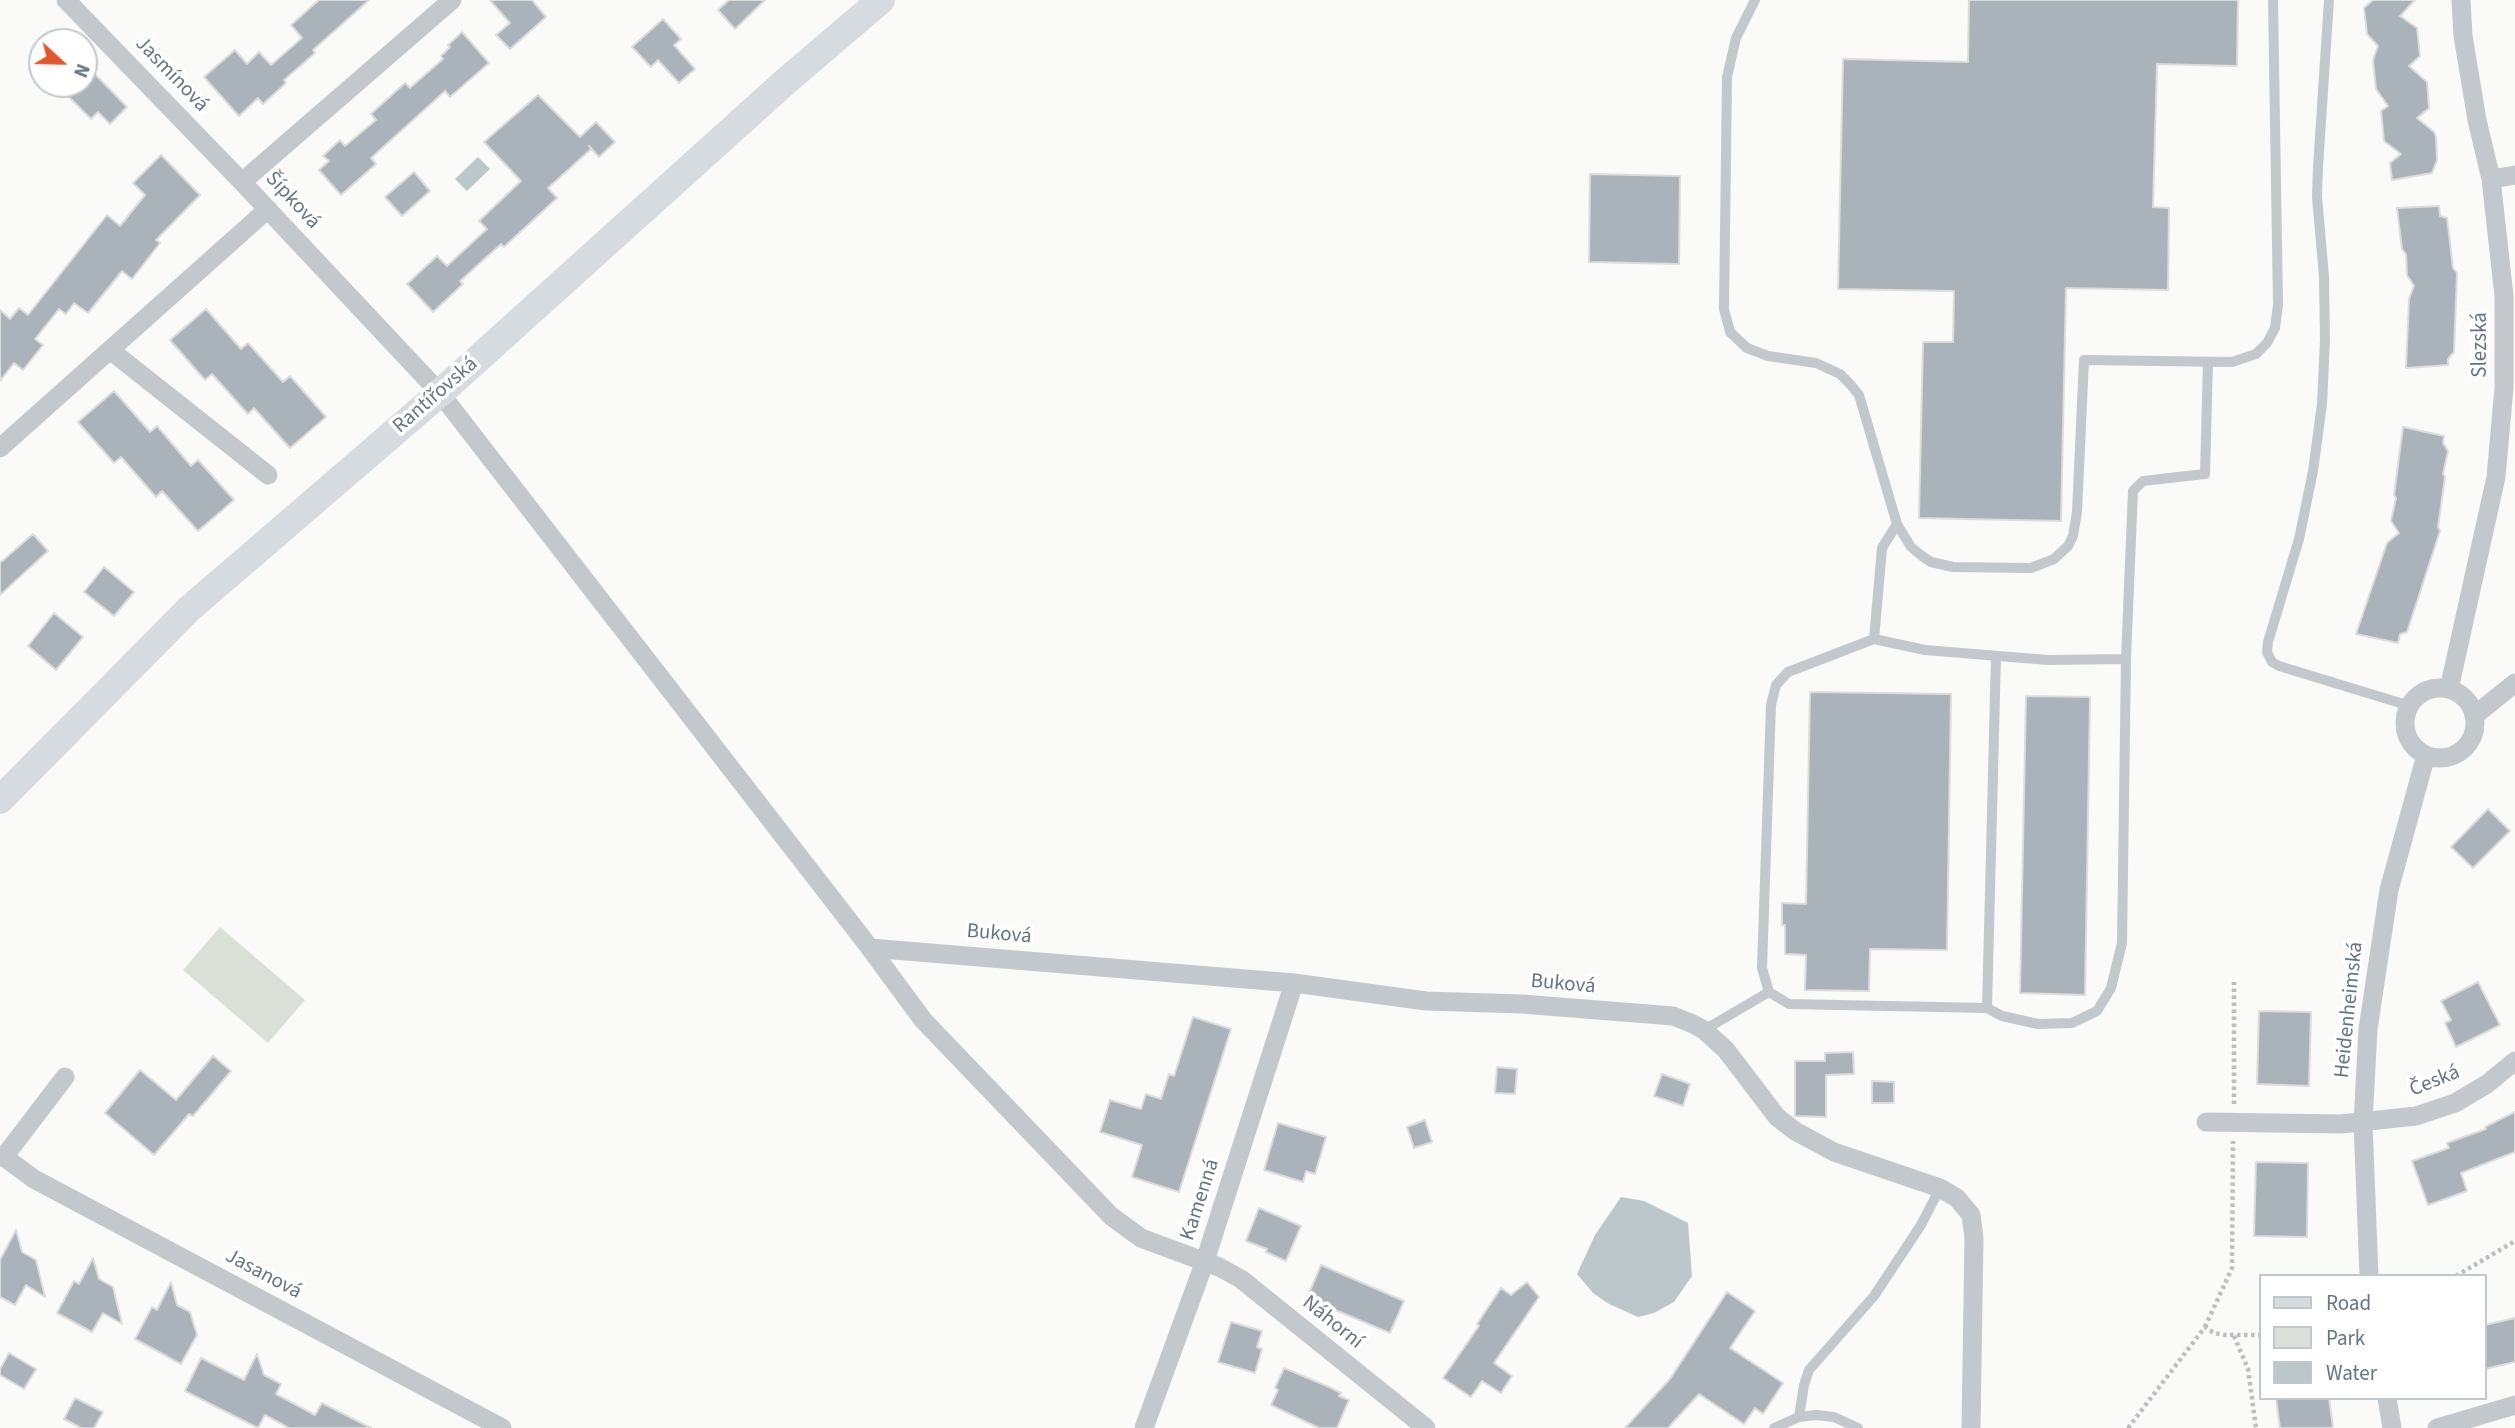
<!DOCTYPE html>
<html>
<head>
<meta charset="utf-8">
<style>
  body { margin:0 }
  #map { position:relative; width:2515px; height:1428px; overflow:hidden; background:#fafaf8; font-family:"Source Sans 3",sans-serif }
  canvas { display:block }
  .legend { position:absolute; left:2259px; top:1274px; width:228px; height:126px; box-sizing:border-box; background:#fff; border:2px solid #c1c8cd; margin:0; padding:9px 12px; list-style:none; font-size:21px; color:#657683 }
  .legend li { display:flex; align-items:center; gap:14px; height:35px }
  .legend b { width:35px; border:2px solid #c1c8cd }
  .north { position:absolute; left:28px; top:28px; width:70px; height:70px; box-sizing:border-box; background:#fff; border:2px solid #c1c8cd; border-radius:50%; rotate:112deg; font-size:19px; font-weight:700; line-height:28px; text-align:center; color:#657683 }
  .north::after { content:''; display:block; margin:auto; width:24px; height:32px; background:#e4572e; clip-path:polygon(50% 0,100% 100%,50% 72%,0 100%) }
</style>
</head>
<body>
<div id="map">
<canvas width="2515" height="1428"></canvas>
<ul class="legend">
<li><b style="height:9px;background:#d6dbdf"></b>Road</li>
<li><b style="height:19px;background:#dadfd7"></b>Park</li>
<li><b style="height:19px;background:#bbc7cb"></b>Water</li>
</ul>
<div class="north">N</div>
</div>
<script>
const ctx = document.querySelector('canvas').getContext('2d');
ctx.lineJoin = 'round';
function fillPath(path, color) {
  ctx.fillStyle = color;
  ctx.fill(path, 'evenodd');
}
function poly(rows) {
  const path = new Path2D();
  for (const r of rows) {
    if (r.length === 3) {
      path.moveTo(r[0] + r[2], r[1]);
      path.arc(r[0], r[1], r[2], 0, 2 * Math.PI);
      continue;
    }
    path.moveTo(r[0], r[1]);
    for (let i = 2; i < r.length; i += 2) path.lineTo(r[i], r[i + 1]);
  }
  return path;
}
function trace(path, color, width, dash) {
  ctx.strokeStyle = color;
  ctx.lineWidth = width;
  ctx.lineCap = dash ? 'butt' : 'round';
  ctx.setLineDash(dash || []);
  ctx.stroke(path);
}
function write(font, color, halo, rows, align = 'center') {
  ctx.font = font + ' "Source Sans 3",sans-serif';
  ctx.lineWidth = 7;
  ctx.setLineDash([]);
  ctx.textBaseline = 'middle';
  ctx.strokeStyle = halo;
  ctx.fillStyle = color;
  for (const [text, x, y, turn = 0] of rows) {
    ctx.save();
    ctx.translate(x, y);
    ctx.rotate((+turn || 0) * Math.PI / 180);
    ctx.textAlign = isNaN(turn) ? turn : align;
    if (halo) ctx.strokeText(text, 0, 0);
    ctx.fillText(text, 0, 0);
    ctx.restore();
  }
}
fillPath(poly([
  [220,927,305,1000,268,1043,183,970]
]), '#dadfd7');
fillPath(poly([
  [478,157,490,169,467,191,455,179],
  [1621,1197,1644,1201,1688,1223,1692,1276,1674,1302,1654,1313,1638,1317,1609,1304,1593,1293,1577,1274,1595,1235]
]), '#bbc7cb');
const building = poly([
  [319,0,369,0,313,50,315,53,284,80,286,83,263,104,258,98,239,116,204,77,235,50,247,64,259,52,271,65,302,38,291,25,319,0],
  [490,0,532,0,546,17,510,49,496,35,510,23,490,0],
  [729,0,765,0,735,29,718,10,729,0],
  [1969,0,2238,0,2237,66,2157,64,2153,207,2169,208,2168,290,2066,288,2061,521,1919,518,1923,342,1953,342,1954,291,1838,289,1843,59,1968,62,1969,0],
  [2373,0,2415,0,2400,16,2417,28,2420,56,2409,66,2427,82,2429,108,2417,118,2434,132,2436,137,2437,160,2432,173,2392,180,2390,163,2401,154,2384,141,2381,111,2388,106,2376,89,2373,60,2378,46,2367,34,2364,8,2373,0],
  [663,19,681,39,674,45,695,69,679,83,658,60,651,67,632,47,663,19],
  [462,32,489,63,450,97,445,91,371,158,376,164,341,195,319,170,329,161,323,156,340,140,345,146,376,120,371,114,405,83,410,88,443,59,441,56,450,47,448,45,462,32],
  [84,63,127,107,110,124,98,112,91,119,56,84,84,84,84,63],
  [538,95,580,137,596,122,615,142,599,157,589,146,591,149,548,188,557,198,504,247,501,244,460,281,463,284,433,312,407,284,437,256,447,266,487,229,479,221,521,181,484,142,538,95],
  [161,155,200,195,156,240,160,243,132,279,122,271,88,313,74,303,66,314,59,309,35,339,43,345,23,370,14,363,0,381,0,310,10,319,19,308,28,315,107,215,120,226,145,195,133,183,161,155],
  [414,172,430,191,402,216,385,197,414,172],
  [1590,174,1680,176,1679,264,1589,262,1590,174],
  [2439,206,2440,216,2447,218,2453,268,2457,273,2454,352,2448,359,2448,365,2406,368,2409,299,2414,286,2407,275,2406,254,2402,249,2397,208,2439,206],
  [206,309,241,349,248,343,283,382,290,376,326,417,290,448,254,408,248,414,212,374,205,380,170,340,206,309],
  [114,391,150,432,157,426,191,466,198,460,234,500,198,531,162,491,156,497,121,457,114,463,78,422,114,391],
  [2403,427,2444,436,2443,443,2448,451,2443,474,2445,477,2438,527,2440,531,2407,632,2400,634,2398,643,2356,634,2387,543,2399,533,2391,521,2396,498,2394,495,2403,427],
  [33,534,48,551,0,595,0,563,33,534],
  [104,567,134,592,114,616,84,592,104,567],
  [54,613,83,637,56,670,28,646,54,613],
  [1810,692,1951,694,1947,950,1870,949,1869,991,1805,990,1806,955,1785,954,1785,925,1782,925,1782,903,1806,904,1810,692],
  [2026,696,2090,697,2085,995,2020,993,2026,696],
  [2488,809,2510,831,2473,868,2451,847,2488,809],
  [2478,982,2500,1025,2456,1047,2445,1023,2451,1020,2441,1001,2478,982],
  [2259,1011,2311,1012,2309,1086,2257,1084,2259,1011],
  [1193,1017,1231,1029,1179,1192,1132,1177,1142,1145,1100,1132,1110,1100,1141,1109,1146,1094,1161,1099,1169,1074,1174,1076,1193,1017],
  [1853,1052,1854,1074,1826,1075,1826,1117,1795,1116,1795,1061,1825,1061,1825,1053,1853,1052],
  [213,1056,231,1071,193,1116,189,1114,154,1155,105,1113,140,1070,176,1100,213,1056],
  [1497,1067,1517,1069,1515,1094,1495,1093,1497,1067],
  [1662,1074,1690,1084,1683,1106,1654,1096,1662,1074],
  [1872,1081,1894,1082,1894,1103,1872,1103,1872,1081],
  [2515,1112,2515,1152,2461,1173,2467,1191,2428,1205,2412,1161,2449,1148,2447,1143,2486,1129,2485,1127,2515,1112],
  [1425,1120,1432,1142,1414,1148,1407,1127,1425,1120],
  [1278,1123,1326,1137,1315,1174,1306,1171,1303,1182,1264,1170,1278,1123],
  [2256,1162,2308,1163,2307,1237,2254,1236,2256,1162],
  [1259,1208,1301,1226,1286,1261,1266,1252,1267,1249,1246,1241,1259,1208],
  [16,1230,22,1252,36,1260,45,1297,26,1285,15,1305,0,1297,0,1260,16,1230],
  [93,1258,99,1279,113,1287,122,1324,103,1313,92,1332,57,1313,74,1281,79,1284,93,1258],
  [1321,1265,1404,1301,1390,1333,1307,1298,1321,1265],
  [171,1282,177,1305,190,1312,197,1335,181,1364,135,1339,152,1307,157,1310,171,1282],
  [1527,1282,1539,1297,1494,1363,1512,1376,1501,1393,1482,1381,1471,1397,1443,1378,1479,1326,1477,1324,1501,1288,1511,1295,1527,1282],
  [1727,1292,1755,1311,1730,1348,1783,1383,1763,1414,1755,1408,1744,1424,1699,1394,1668,1428,1625,1428,1670,1379,1727,1292],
  [2515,1318,2515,1362,2485,1369,2485,1325,2515,1318],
  [1231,1322,1262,1331,1257,1347,1262,1349,1255,1373,1218,1362,1231,1322],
  [9,1353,36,1369,24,1389,0,1375,0,1369,9,1353],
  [257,1354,264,1375,281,1384,276,1394,315,1415,322,1403,371,1428,289,1428,265,1415,258,1428,185,1391,201,1358,244,1380,257,1354],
  [1284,1368,1329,1387,1341,1393,1339,1396,1349,1400,1337,1428,1319,1428,1271,1405,1278,1390,1275,1388,1284,1368],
  [75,1398,103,1412,94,1428,81,1428,64,1419,75,1398],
  [2276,1398,2329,1398,2333,1428,2280,1428,2276,1398]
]);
fillPath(building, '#aab3b9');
trace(building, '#dcdcda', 2);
trace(poly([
  [2234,1104,2234,982],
  [2456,1276,2515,1241],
  [2205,1327,2232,1268,2233,1141],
  [2234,1336,2248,1369,2256,1428],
  [2128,1428,2205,1327,2214,1333,2225,1335,2261,1335]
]), '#bbbfc2', 4.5, [3.5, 3.5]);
trace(poly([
  [1755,0,1736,38,1727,77,1724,309,1730,332,1747,348,1768,356,1816,363,1840,374,1850,384,1859,395,1897,524,1911,547,1922,556,1931,562,1953,567,2031,568,2054,559,2068,546,2073,536,2077,512,2084,360,2232,362,2256,354,2267,343,2275,328,2278,305,2273,0],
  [2329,0,2318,167,2317,197,2324,277,2325,340,2322,404,2313,471,2299,539,2268,642,2267,652,2272,662,2279,666,2410,706],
  [1897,524,1882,548,1874,639,1788,672,1776,685,1771,705,1762,968,1769,992,1789,1004,1987,1008,1996,656],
  [1874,639,1925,650,2048,660,2126,659,2133,491,2143,481,2205,474,2208,362],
  [1987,1008,2002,1016,2038,1024,2072,1023,2097,1011,2111,988,2122,943,2126,659],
  [1704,1030,1769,992],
  [1799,1417,1804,1385,1809,1370,1874,1296,1921,1225,1940,1188],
  [1774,1428,1799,1417,1816,1415,1834,1417,1858,1428]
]), '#c3c8cc', 10);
trace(poly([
  [66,0,242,182,440,393,870,948,923,1020,1111,1216,1141,1238,1219,1267,1241,1279,1426,1428],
  [2491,179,2515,175],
  [242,182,452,0],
  [110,350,268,475],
  [0,448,268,209],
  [2440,723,35],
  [2449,689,2496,477,2504,388,2504,296,2491,179,2477,120,2463,36,2461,0],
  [2474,716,2515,683],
  [870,948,1294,983,1426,1001,1522,1004,1673,1016,1693,1024,1704,1030,1726,1050,1777,1117,1795,1131,1834,1152,1940,1188,1957,1198,1971,1215,1974,1238,1971,1428],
  [2206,1122,2341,1124,2416,1116,2455,1103,2487,1084,2515,1061],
  [0,1157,4,1157,34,1179,502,1428],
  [4,1157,65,1077],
  [2369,1276,2363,1123,2368,1029,2389,890,2426,755],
  [2387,1398,2392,1428],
  [1144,1428,1205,1261,1294,983],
  [2437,1428,2515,1405]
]), '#c3c8cc', 19);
trace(poly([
  [0,800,189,609,440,393,785,82,881,0]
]), '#d6dbdf', 28);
write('21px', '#657683', '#fff', [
  ["Jasmínová",171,75,46],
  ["Šípková",292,201,47],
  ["Slezská",2481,345,-90],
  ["Rantířovská",436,396,-41],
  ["Buková",999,935,5],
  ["Buková",1563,985,5],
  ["Heidenheimská",2350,1010,-84],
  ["Česká",2435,1082,-22],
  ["Kamenná",1201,1200,-72],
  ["Jasanová",263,1275,28],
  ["Náhorní",1332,1323,39]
]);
</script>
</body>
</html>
